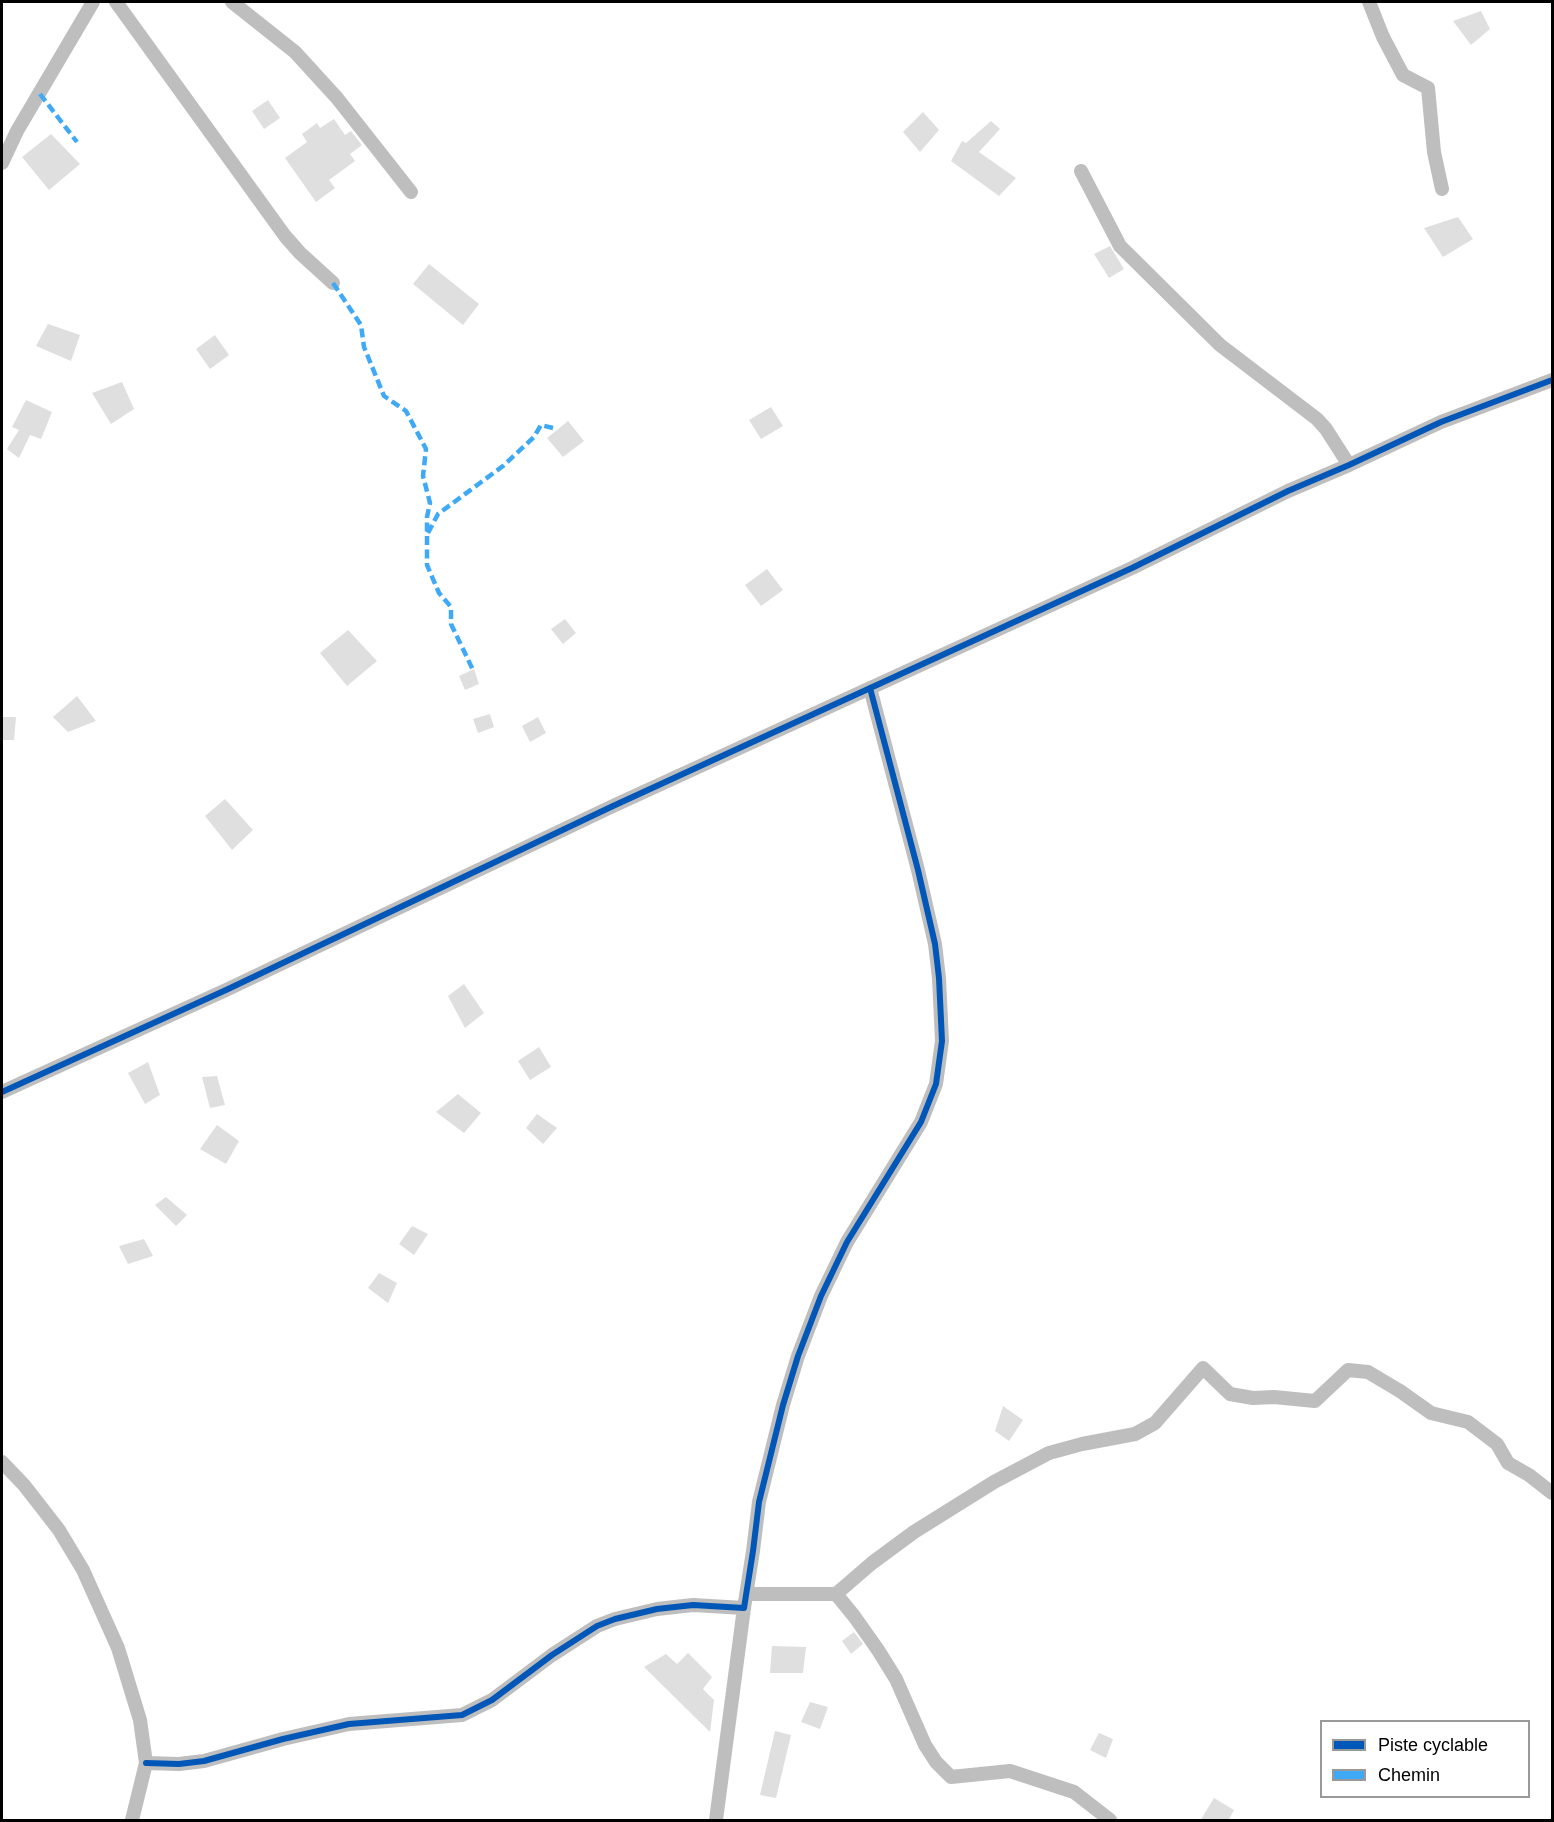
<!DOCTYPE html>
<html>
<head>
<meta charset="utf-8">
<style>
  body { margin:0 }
  #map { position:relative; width:1554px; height:1822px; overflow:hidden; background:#fff; font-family:Helvetica,sans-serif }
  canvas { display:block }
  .frame { position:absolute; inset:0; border:3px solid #000; pointer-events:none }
  .legend { position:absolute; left:1320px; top:1720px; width:210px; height:78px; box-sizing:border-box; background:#fff; border:2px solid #999; margin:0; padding:8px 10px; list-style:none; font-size:18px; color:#000 }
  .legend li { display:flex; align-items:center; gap:12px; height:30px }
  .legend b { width:30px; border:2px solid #999 }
</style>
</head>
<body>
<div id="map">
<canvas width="1554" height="1822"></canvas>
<div class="frame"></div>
<ul class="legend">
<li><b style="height:8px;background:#0057b8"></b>Piste cyclable</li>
<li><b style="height:8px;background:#3fa9f5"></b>Chemin</li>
</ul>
</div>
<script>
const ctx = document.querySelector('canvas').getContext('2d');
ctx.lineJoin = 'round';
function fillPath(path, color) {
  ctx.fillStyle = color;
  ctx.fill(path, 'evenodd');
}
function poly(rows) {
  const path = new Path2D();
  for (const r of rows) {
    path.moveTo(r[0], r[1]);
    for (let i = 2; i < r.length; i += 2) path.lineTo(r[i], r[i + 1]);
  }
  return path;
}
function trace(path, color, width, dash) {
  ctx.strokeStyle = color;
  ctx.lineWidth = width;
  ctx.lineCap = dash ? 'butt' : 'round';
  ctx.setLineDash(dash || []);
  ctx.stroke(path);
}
fillPath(poly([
  [1481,11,1490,29,1471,45,1453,21],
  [268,100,280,118,264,129,252,111],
  [923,112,939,130,920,152,903,132],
  [334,119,345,135,351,131,362,145,350,154,355,161,329,180,335,188,316,202,285,158,307,142,302,134,317,123,320,128],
  [991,121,1000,129,979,152,1016,178,999,196,951,161,962,141,966,143],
  [51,134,80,164,49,190,22,157],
  [1458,217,1473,239,1443,257,1424,228],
  [1110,246,1124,269,1109,278,1094,254],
  [429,264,479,304,463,325,413,284],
  [48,324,80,335,71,361,36,346],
  [215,335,229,355,210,369,196,349],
  [122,382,134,409,111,424,92,393],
  [26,400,52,412,41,439,30,435,19,458,7,449,19,430,12,427],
  [771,407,783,426,761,439,749,420],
  [568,421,584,441,563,457,547,438],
  [767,569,783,590,761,606,745,585],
  [565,619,576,633,563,644,551,629],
  [348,630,377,661,347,686,320,653],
  [474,669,479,684,465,690,459,676],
  [77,696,96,721,68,732,53,717],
  [490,714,494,727,478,733,473,719],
  [2,717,16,717,14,740,2,740],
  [538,717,546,733,530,742,522,726],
  [225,799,253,830,232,850,205,816],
  [464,984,484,1013,465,1028,448,996],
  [539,1047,551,1067,530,1080,518,1061],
  [148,1062,160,1095,145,1104,128,1073],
  [217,1076,225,1105,210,1108,202,1077],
  [458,1094,481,1113,464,1133,436,1112],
  [537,1114,557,1128,543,1144,526,1128],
  [217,1125,239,1141,226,1164,200,1149],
  [166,1197,187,1215,176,1226,155,1205],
  [412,1226,428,1234,414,1255,399,1244],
  [144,1239,153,1256,128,1264,119,1246],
  [379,1273,397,1283,388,1303,368,1288],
  [1003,1406,1023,1420,1009,1441,995,1431],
  [854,1632,863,1644,851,1654,842,1641],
  [772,1646,806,1647,803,1673,770,1673],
  [688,1653,712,1677,703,1689,714,1700,710,1732,644,1667,666,1654,677,1664],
  [810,1702,828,1707,820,1729,801,1722],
  [775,1731,791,1735,776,1798,760,1795],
  [1099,1733,1113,1739,1106,1758,1090,1750],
  [1214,1798,1234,1810,1228,1821,1200,1821]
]), '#dfdfdf');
trace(poly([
  [116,2,285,236,300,253,333,283],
  [232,2,295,52,337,98,411,192],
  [1369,2,1383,37,1403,75,1428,88,1434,152,1442,189],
  [2,163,17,131,93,2],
  [1081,171,1120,246,1220,345,1317,419,1326,429,1349,465],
  [2,1092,226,990,613,806,1132,568,1288,491,1349,465,1441,422,1552,380],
  [2,1462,24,1485,59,1530,83,1570,118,1648,140,1720,146,1763,132,1820],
  [747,1594,836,1594,872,1563,914,1532,994,1482,1049,1453,1082,1444,1135,1434,1155,1423,1203,1368,1230,1394,1253,1398,1274,1397,1315,1401,1348,1370,1368,1372,1400,1391,1431,1413,1468,1422,1497,1444,1508,1463,1529,1475,1552,1493],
  [836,1594,854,1616,878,1650,896,1679,925,1745,936,1762,951,1777,1010,1771,1074,1792,1110,1820],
  [146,1763,179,1764,204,1761,283,1739,349,1724,462,1715,492,1700,552,1655,597,1626,615,1619,657,1609,693,1605,744,1608,753,1551,759,1502,783,1405,798,1356,821,1296,847,1242,921,1122,936,1084,942,1041,939,978,935,944,918,870,870,688],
  [716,1820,744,1608]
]), '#bebebe', 14);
trace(poly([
  [40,94,77,142],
  [333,283,361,325,364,347,384,396,406,411,426,449,423,476,430,503,427,517,427,565,439,593,451,607,451,624,473,670],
  [428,533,438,514,503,466,534,437,541,425,557,429]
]), '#3fa9f5', 4.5, [9, 4.5]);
trace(poly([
  [2,1092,226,990,613,806,1132,568,1288,491,1349,465,1441,422,1552,380],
  [146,1763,179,1764,204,1761,283,1739,349,1724,462,1715,492,1700,552,1655,597,1626,615,1619,657,1609,693,1605,744,1608,753,1551,759,1502,783,1405,798,1356,821,1296,847,1242,921,1122,936,1084,942,1041,939,978,935,944,918,870,870,688]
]), '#0057b8', 6);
</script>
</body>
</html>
